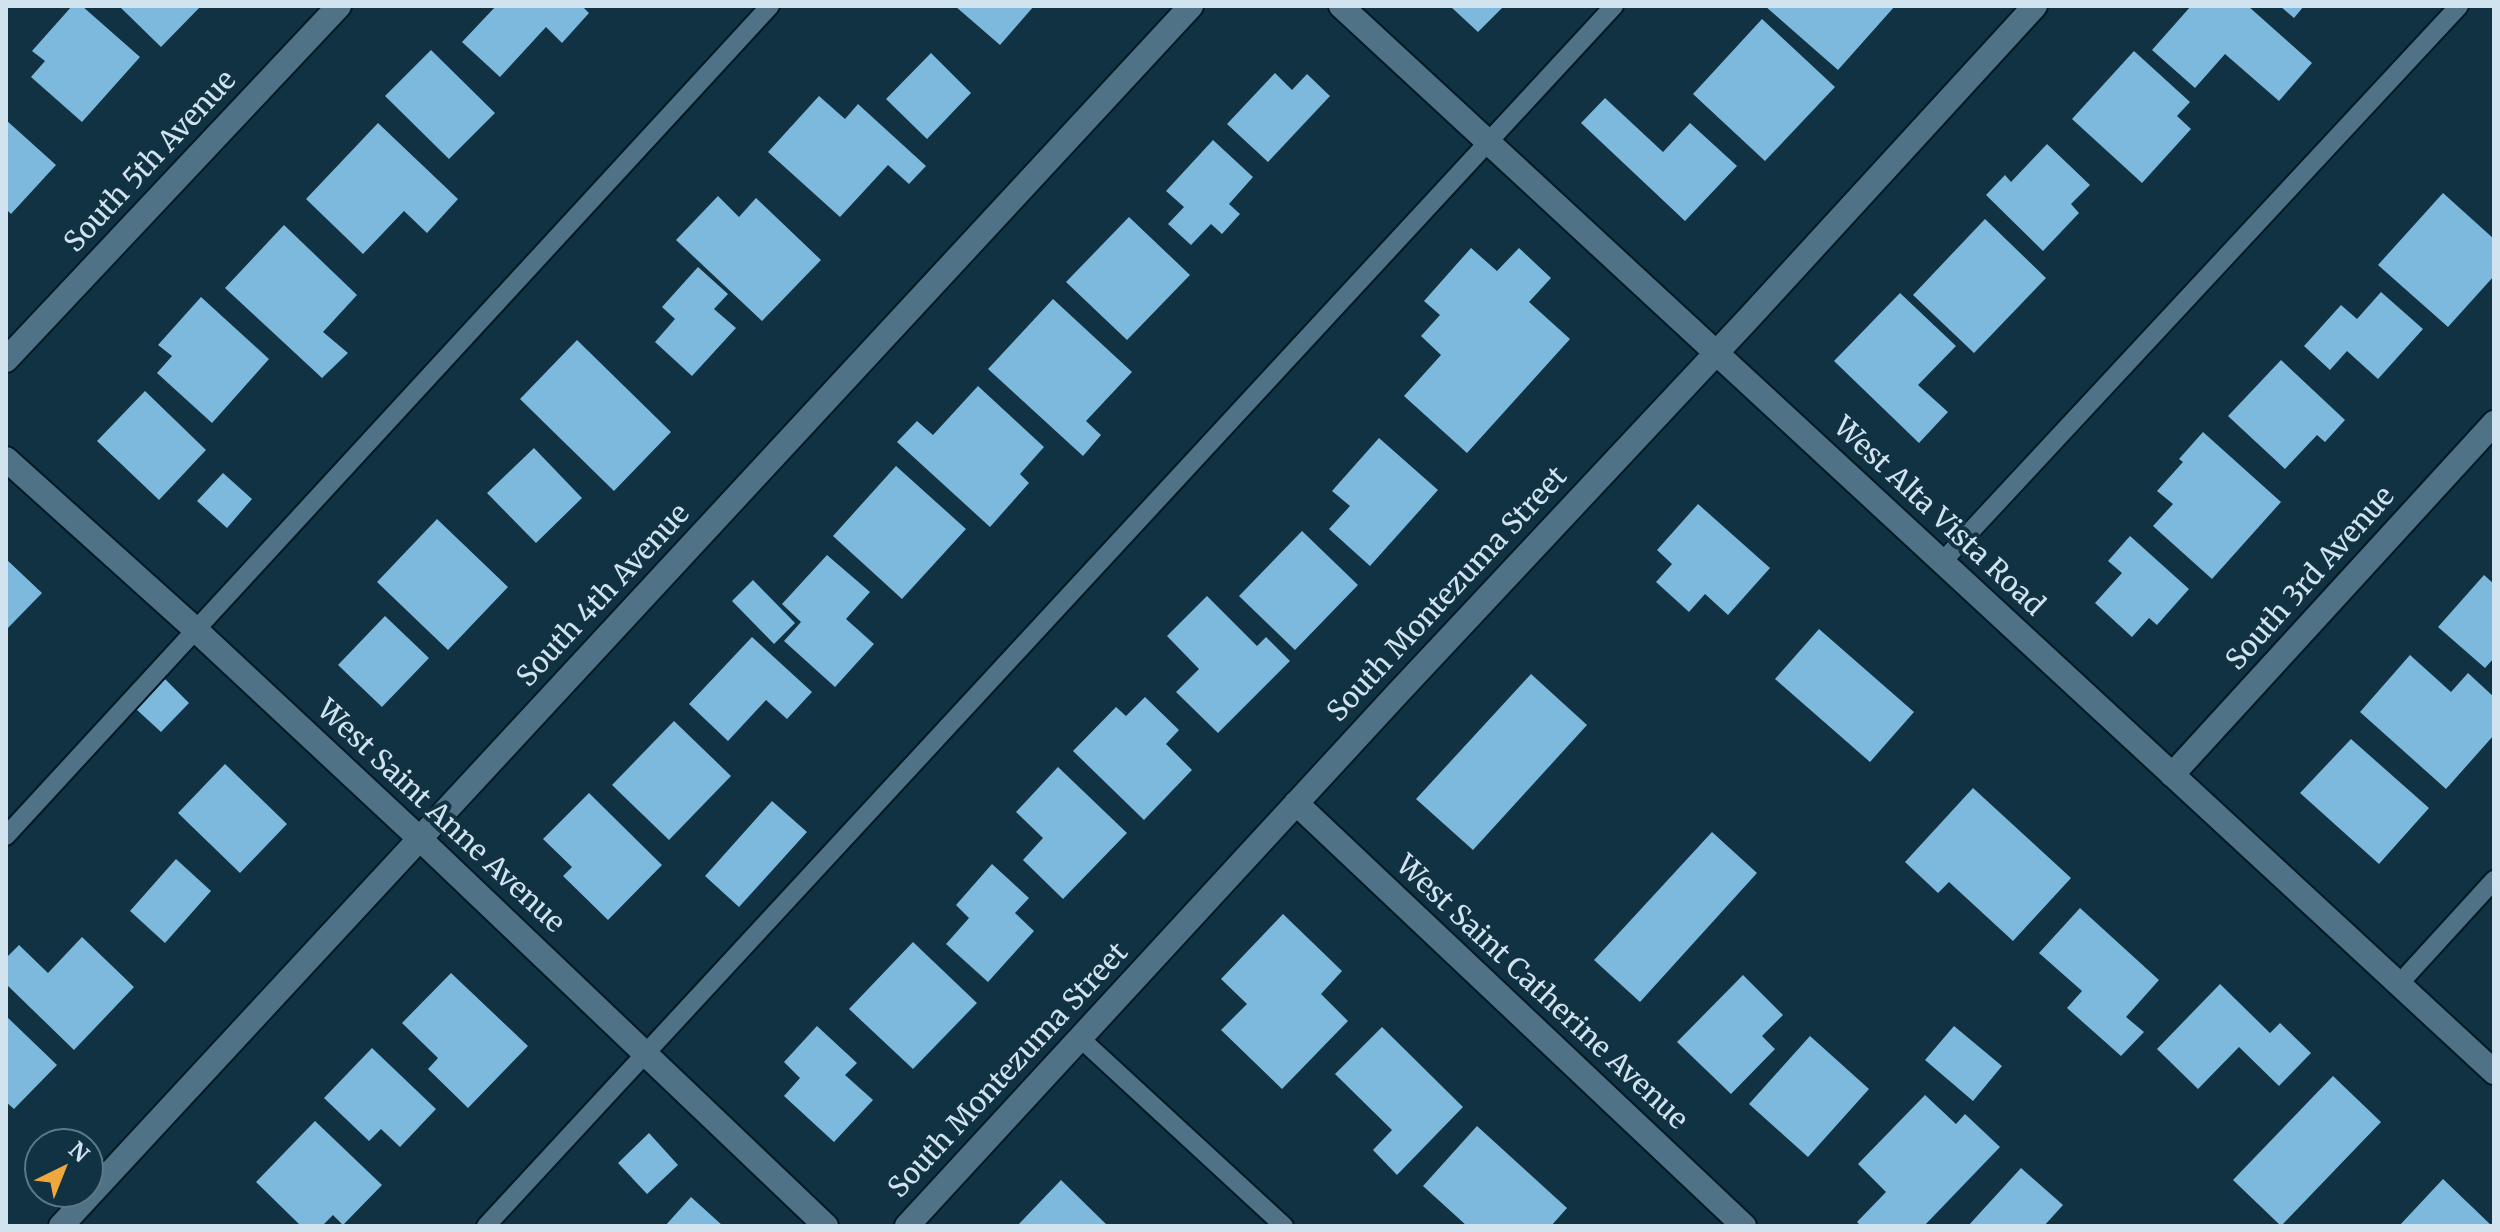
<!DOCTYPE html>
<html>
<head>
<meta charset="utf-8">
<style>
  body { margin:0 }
  #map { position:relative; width:2500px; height:1232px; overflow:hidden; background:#103243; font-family:Merriweather,serif }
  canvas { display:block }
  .frame { position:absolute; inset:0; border:8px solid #d1e3ef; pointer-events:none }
  .north { position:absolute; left:24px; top:1128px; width:80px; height:80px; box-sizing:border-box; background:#103243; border:2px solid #5d7988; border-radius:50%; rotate:43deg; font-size:22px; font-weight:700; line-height:32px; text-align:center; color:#d1e3ef }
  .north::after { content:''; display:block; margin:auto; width:28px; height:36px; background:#eea83c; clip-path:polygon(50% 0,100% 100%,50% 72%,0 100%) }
</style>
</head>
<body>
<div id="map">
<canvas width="2500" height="1232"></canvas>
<div class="frame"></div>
<div class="north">N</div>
</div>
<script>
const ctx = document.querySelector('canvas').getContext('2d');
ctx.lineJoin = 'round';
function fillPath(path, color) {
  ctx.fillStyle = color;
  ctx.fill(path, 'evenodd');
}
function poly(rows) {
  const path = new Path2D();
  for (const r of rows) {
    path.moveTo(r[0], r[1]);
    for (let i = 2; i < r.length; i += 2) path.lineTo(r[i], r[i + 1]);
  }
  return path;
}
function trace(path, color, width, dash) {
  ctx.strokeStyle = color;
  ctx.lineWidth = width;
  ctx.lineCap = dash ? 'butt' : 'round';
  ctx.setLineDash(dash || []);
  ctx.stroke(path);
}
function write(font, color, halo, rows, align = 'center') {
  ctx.font = font + ' Merriweather,serif';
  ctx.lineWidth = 8;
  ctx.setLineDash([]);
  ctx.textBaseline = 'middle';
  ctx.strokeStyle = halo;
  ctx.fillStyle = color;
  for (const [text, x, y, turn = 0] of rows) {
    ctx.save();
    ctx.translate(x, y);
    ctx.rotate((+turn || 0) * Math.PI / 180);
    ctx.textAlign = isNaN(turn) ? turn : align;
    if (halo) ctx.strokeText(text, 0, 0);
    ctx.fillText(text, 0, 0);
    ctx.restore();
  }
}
fillPath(poly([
  [72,6,82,6,140,57,82,122,31,77,45,61,32,51],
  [119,6,201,6,161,47],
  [496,6,582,6,589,13,562,43,546,27,500,77,462,42],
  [955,6,1034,6,1000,45],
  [1450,6,1504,6,1478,32],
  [1765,6,1895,6,1838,70],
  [2191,6,2248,6,2312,63,2279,101,2225,54,2195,88,2152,50],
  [2280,6,2304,6,2294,18],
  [1762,19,1835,87,1765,161,1693,94],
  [431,50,495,113,449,159,385,96],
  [2134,51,2190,102,2177,116,2191,129,2142,183,2072,119],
  [931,53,971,93,927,139,886,99],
  [1275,73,1292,90,1307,74,1330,96,1268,162,1227,124],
  [819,96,845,119,858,104,926,166,909,184,888,165,840,217,768,152],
  [1605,98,1663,152,1690,123,1737,166,1685,221,1581,123],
  [6,120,56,165,11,214,6,209],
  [378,123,458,199,427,233,404,211,363,254,306,199],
  [1213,140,1253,177,1229,204,1240,214,1222,234,1211,224,1191,245,1168,224,1184,207,1166,191],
  [2047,144,2090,185,2071,204,2079,213,2043,251,1986,195,2005,175,2011,182],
  [2443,193,2494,239,2494,276,2448,327,2378,265],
  [718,196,739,217,756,198,821,260,762,321,676,240],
  [1129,217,1190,275,1127,340,1066,282],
  [1985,219,2046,278,1974,353,1913,295],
  [284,225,357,295,323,332,348,353,322,378,225,288],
  [1471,248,1497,271,1519,248,1551,278,1529,302,1570,339,1467,453,1404,396,1441,355,1421,336,1440,315,1424,301],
  [698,267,728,294,714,309,736,328,692,376,655,342,675,319,662,307],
  [2381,292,2423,329,2378,379,2347,351,2330,370,2304,346,2341,305,2357,319],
  [1900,293,1956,346,1918,385,1948,412,1919,443,1834,361],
  [201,297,269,359,212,423,157,373,172,356,158,345],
  [1053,299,1132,372,1086,421,1101,435,1083,456,988,369],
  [577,340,671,432,614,491,520,399],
  [2281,360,2345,420,2325,442,2317,435,2285,469,2228,416],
  [978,386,1044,447,1020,474,1029,483,990,527,897,442,917,421,933,435],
  [145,391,206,450,159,500,97,441],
  [2203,432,2281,502,2212,579,2153,526,2173,504,2157,491,2183,462,2179,459],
  [1379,438,1438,490,1370,566,1329,529,1350,506,1332,491],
  [534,448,582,498,536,543,487,493],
  [896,466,966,529,902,599,833,536],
  [223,473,252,499,227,528,197,501],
  [1698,504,1770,568,1728,615,1705,594,1689,612,1656,582,1672,564,1657,550],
  [437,519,508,587,448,650,377,582],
  [1302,531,1358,585,1295,650,1239,596],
  [2130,536,2189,589,2157,625,2149,618,2132,637,2095,603,2122,573,2108,561],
  [827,555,870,592,846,619,874,644,835,687,784,641,801,622,782,604],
  [6,559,42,593,6,630],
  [2484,575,2494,584,2494,658,2485,668,2438,627],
  [753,580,795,623,774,644,732,601],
  [1207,596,1257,646,1266,637,1290,661,1218,733,1176,692,1199,669,1167,636],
  [385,616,429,658,382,707,338,665],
  [1819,629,1914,712,1870,762,1775,679],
  [752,637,812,692,787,719,766,700,728,741,689,704],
  [2410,655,2451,692,2468,673,2494,697,2494,735,2446,789,2360,712],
  [1531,674,1587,725,1473,850,1416,799],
  [165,679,189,703,161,732,136,709],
  [1145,697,1179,730,1166,744,1192,770,1144,820,1073,751,1116,707,1126,716],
  [674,721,731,776,669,840,612,785],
  [2351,739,2429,808,2379,864,2300,793],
  [225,764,287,824,240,873,178,813],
  [1058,767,1127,833,1063,899,1023,860,1043,838,1016,812],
  [1973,788,2071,878,2013,941,1949,882,1938,893,1905,862],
  [589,793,662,865,608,920,563,876,572,867,543,839],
  [772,801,807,832,739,907,705,876],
  [1712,832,1757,873,1640,1002,1594,960],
  [176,859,211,891,165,943,130,911],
  [992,864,1029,898,1015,913,1034,931,988,982,946,944,969,918,956,905],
  [2080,908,2159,980,2126,1017,2144,1032,2121,1056,2067,1008,2082,991,2039,953],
  [1283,914,1342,971,1321,994,1348,1021,1282,1089,1221,1030,1247,1004,1221,979],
  [82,937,134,987,74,1050,6,984,6,958,19,945,48,973],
  [913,942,977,1003,913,1069,849,1009],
  [451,973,528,1046,468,1108,428,1069,438,1058,402,1023],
  [1743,975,1783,1015,1762,1036,1775,1049,1731,1094,1677,1042],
  [2220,984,2270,1033,2280,1023,2311,1053,2279,1086,2239,1047,2198,1089,2157,1049],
  [6,1016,57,1065,14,1109,6,1102],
  [817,1026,857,1063,845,1075,873,1100,834,1142,784,1096,800,1078,784,1062],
  [1954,1026,2002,1066,1973,1101,1925,1060],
  [1382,1027,1463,1107,1397,1175,1373,1150,1392,1130,1335,1074],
  [1810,1036,1869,1089,1808,1157,1749,1104],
  [372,1048,436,1109,400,1147,381,1129,369,1141,324,1098],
  [2333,1076,2381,1122,2281,1226,2233,1180],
  [1925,1095,1956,1124,1965,1114,2000,1147,1924,1226,1861,1226,1857,1222,1886,1192,1858,1164],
  [315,1121,382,1185,343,1225,333,1215,322,1226,301,1226,256,1182],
  [1477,1126,1567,1208,1551,1226,1467,1226,1423,1186],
  [649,1133,678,1165,647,1194,618,1163],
  [2021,1168,2063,1205,2044,1226,1968,1226],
  [2443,1179,2492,1226,2399,1226],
  [1061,1180,1108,1226,1017,1226],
  [691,1197,723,1226,665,1226]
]), '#7db9dc');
const lane = poly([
  [1942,562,2459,6],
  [6,836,770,6],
  [2399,984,2494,880],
  [1080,1038,1284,1226],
  [486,1226,1614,6]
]);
const street = poly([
  [1341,6,2494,1072],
  [6,360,339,6],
  [6,459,196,630,420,839,826,1226],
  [2172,775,2494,423],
  [1296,803,1744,1226],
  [61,1226,1191,6],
  [907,1226,1397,694,1749,318,2035,6]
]);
trace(lane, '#011925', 22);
trace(street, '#011925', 28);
trace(lane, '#507286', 18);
trace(street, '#507286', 24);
write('28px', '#d1e3ef', '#103243', [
  ["South 5th Avenue",151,162,-47],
  ["West Alta Vista Road",1938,517,43],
  ["South 3rd Avenue",2311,579,-48],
  ["South Montezuma Street",1448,595,-47],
  ["South 4th Avenue",604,596,-47],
  ["West Saint Anne Avenue",440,817,43],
  ["West Saint Catherine Avenue",1541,993,43],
  ["South Montezuma Street",1009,1071,-47]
]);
</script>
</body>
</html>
